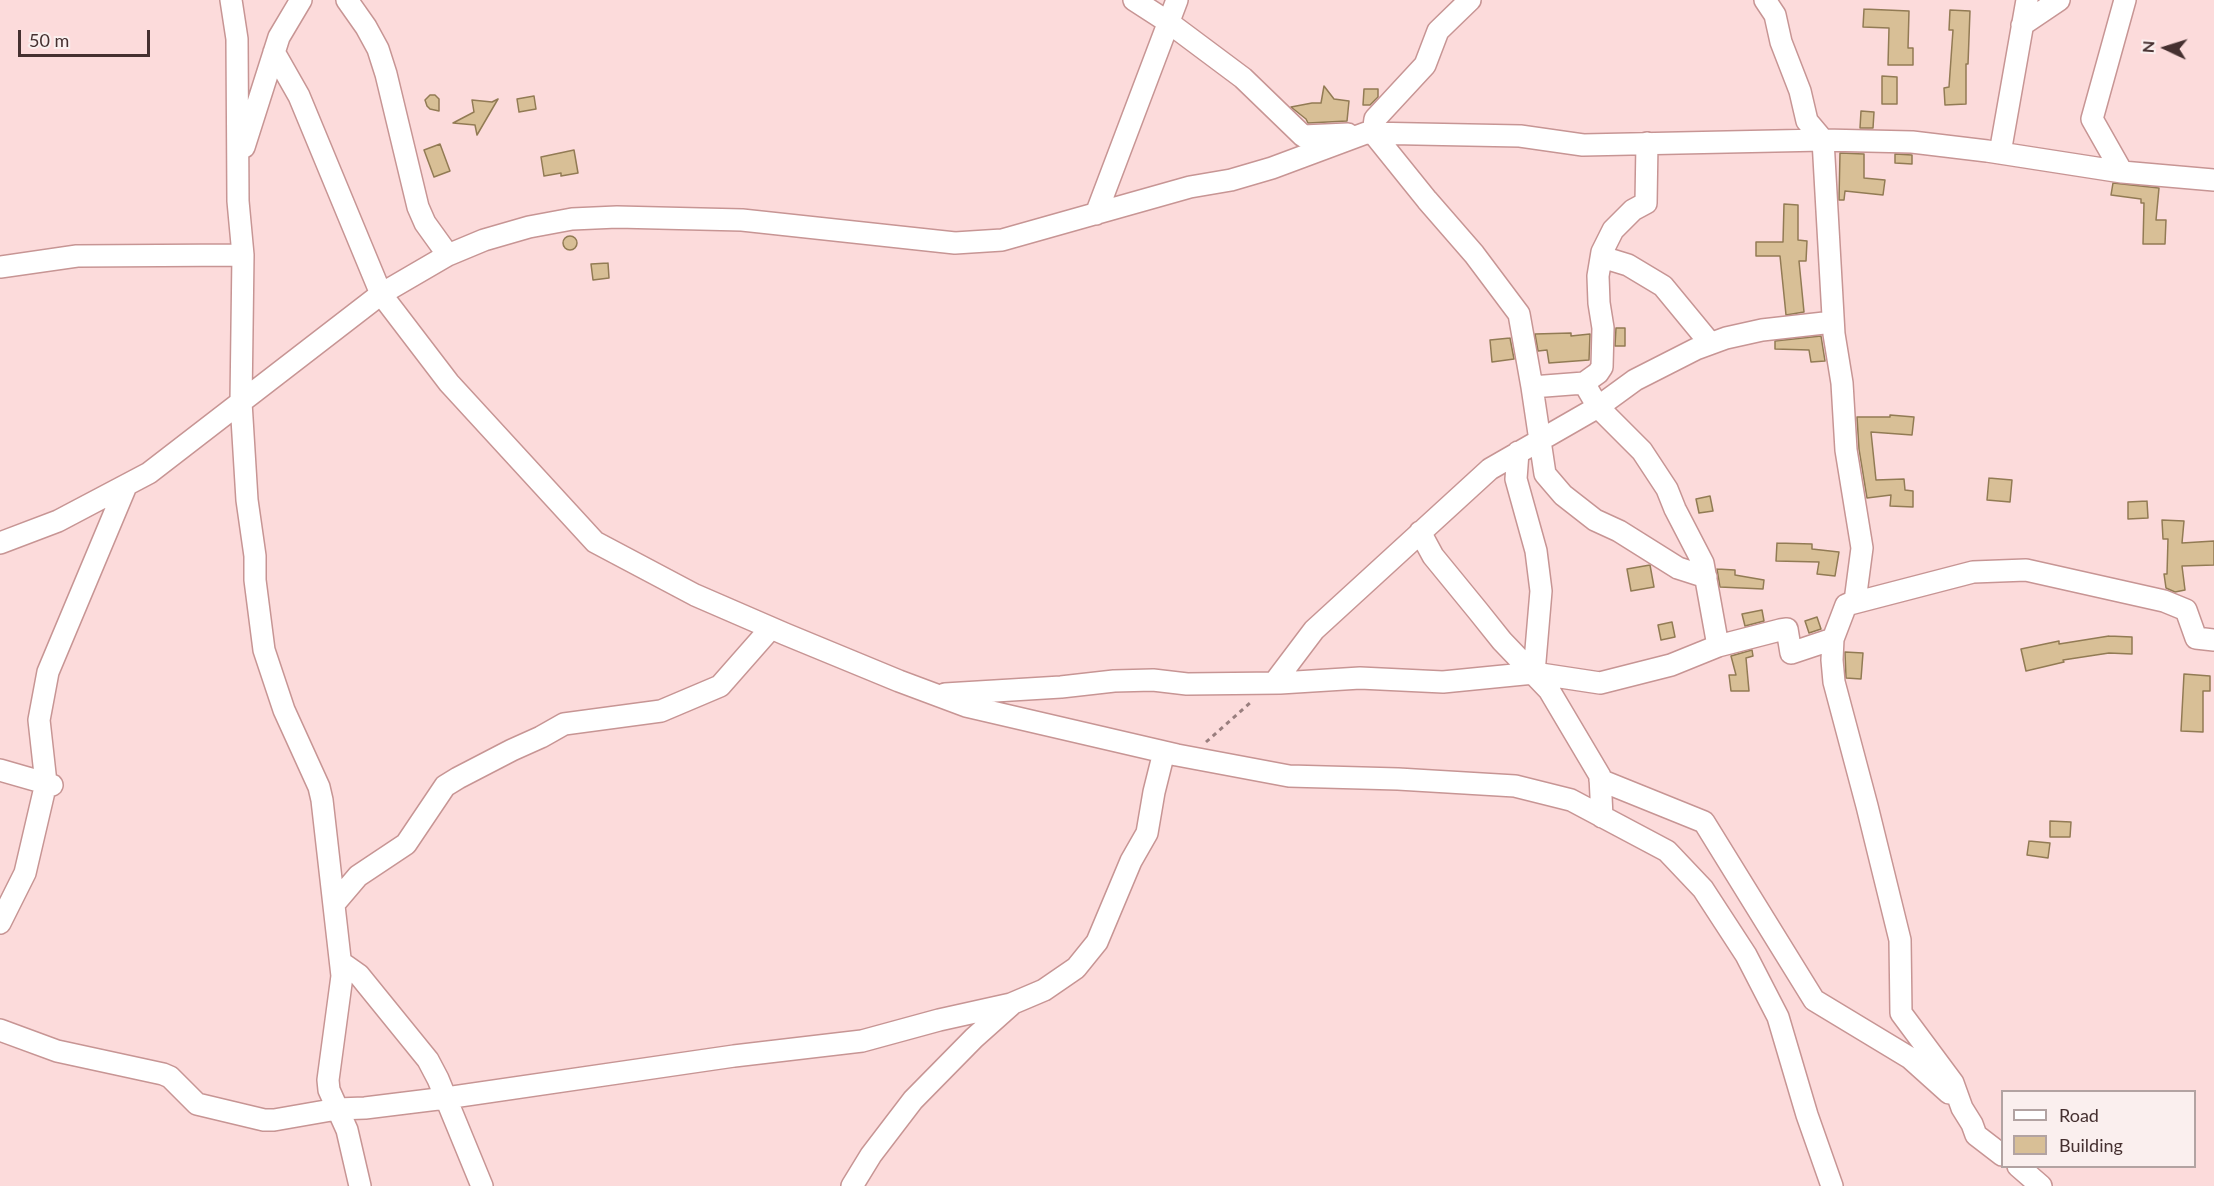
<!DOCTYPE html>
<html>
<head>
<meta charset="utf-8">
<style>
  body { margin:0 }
  #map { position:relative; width:2214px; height:1186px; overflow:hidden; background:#fcdbdb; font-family:Lato,sans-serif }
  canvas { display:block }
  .legend { position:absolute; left:2001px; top:1090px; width:195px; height:78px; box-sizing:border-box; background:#faefee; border:2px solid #b2a3a2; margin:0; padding:8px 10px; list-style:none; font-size:18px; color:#453030 }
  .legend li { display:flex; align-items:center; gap:12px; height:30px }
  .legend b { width:30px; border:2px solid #b2a3a2 }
  .north { position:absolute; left:2136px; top:18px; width:60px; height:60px; -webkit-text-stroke:4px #faefee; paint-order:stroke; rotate:274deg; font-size:16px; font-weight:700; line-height:24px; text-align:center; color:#453030 }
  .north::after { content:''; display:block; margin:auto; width:21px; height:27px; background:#453030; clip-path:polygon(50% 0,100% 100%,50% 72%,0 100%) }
  .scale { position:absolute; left:18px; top:30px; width:132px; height:27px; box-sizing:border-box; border:3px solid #453030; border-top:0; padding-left:8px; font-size:18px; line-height:21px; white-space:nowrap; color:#453030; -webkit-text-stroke:4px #faefee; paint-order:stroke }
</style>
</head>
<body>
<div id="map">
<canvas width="2214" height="1186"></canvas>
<ul class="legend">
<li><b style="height:8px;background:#fff"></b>Road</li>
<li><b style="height:16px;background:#d8bf96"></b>Building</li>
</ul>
<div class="north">N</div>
<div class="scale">50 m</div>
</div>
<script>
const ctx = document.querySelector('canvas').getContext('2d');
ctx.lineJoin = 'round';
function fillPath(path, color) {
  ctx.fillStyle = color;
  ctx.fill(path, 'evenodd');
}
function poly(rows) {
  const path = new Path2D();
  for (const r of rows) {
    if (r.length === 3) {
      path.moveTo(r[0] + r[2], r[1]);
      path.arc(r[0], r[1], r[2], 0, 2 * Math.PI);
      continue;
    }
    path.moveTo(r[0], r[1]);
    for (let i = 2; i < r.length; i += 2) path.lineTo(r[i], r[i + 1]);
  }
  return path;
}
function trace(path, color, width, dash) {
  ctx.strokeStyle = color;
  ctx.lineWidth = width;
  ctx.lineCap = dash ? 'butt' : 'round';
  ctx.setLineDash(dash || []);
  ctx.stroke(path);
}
const building = poly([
  [1864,9,1909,11,1908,48,1913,48,1913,65,1888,65,1889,28,1863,27,1864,9],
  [1950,10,1970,11,1968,64,1966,64,1966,104,1945,105,1944,88,1949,87,1953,30,1949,30,1950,10],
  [1882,76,1897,77,1897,104,1882,104,1882,76],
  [1324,86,1334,99,1349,101,1347,121,1308,123,1306,119,1291,107,1312,103,1321,103,1324,86],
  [1364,89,1378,89,1378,97,1370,105,1363,105,1364,89],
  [430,95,435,95,439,99,439,111,430,109,427,106,425,100,430,95],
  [534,96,536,109,519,112,517,99,534,96],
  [498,99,477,135,475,125,453,123,474,112,472,100,492,102,498,99],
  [1861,111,1874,112,1873,128,1860,128,1861,111],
  [440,144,450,171,434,177,424,150,440,144],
  [574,150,578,173,561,176,561,173,544,176,541,157,574,150],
  [1840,153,1864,154,1864,178,1885,180,1883,195,1845,191,1844,200,1839,200,1840,153],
  [1895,154,1912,155,1912,164,1895,163,1895,154],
  [2113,183,2159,188,2156,220,2166,220,2165,244,2143,244,2144,203,2141,203,2141,199,2111,195,2113,183],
  [1784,204,1798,205,1798,240,1807,241,1806,261,1799,261,1804,312,1786,315,1780,256,1756,256,1756,242,1783,242,1784,204],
  [570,243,7],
  [608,263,609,278,593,280,591,264,608,263],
  [1616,328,1625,328,1625,346,1615,346,1616,328],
  [1571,333,1571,336,1590,334,1589,360,1549,363,1547,350,1538,351,1535,334,1571,333],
  [1821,336,1825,361,1811,362,1809,350,1775,349,1775,341,1821,336],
  [1510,338,1514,359,1492,362,1490,340,1510,338],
  [1890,415,1914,417,1912,435,1871,432,1876,480,1904,479,1905,490,1913,491,1913,507,1890,506,1891,495,1867,498,1859,449,1857,417,1890,417,1890,415],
  [1989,478,2012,480,2010,502,1987,500,1989,478],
  [1710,496,1713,511,1699,513,1696,499,1710,496],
  [2147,501,2148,518,2128,519,2128,502,2147,501],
  [2162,520,2184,521,2182,543,2214,541,2214,565,2182,566,2185,590,2175,592,2166,588,2164,574,2167,574,2168,539,2163,539,2162,520],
  [1777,543,1812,544,1812,549,1839,552,1835,576,1817,574,1819,562,1776,561,1777,543],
  [1650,565,1654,587,1631,591,1627,569,1650,565],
  [1717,569,1735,570,1735,575,1764,580,1763,589,1720,587,1717,569],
  [1762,610,1764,621,1745,626,1742,614,1762,610],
  [1817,617,1821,629,1809,633,1805,621,1817,617],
  [1672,622,1675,637,1661,640,1658,625,1672,622],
  [2109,636,2132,637,2132,654,2109,653,2063,660,2064,662,2026,671,2021,649,2059,641,2059,644,2109,636],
  [1752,650,1753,656,1746,658,1749,691,1731,691,1729,675,1736,675,1731,656,1752,650],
  [1845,652,1863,653,1861,679,1846,678,1845,652],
  [2184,674,2210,676,2210,691,2203,691,2203,732,2181,731,2184,674],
  [2050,821,2071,822,2070,837,2050,837,2050,821],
  [2029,841,2050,843,2048,858,2027,855,2029,841]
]);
fillPath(building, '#d8bf96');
trace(building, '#927b54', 1.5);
const street = poly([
  [231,0,237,39,238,201,243,255,241,402,247,500,255,556,255,580,264,650,284,710,319,787,322,800,342,976,328,1080,329,1090,347,1130,360,1186],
  [347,0,366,27,378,49,386,74,418,207,425,223,448,255],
  [1134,0,1168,22,1243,78,1303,136,1348,134],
  [1470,0,1438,31,1425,65,1375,119,1373,133,1427,200,1474,254,1519,314,1532,387,1584,383,1598,407,1642,451,1667,489,1675,509,1703,563,1718,646],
  [1765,0,1775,15,1781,42,1800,91,1807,121,1823,140,1834,334,1842,383,1846,450,1862,548,1855,601,1846,605,1833,639,1832,660,1834,682,1867,806,1900,940,1901,1013,1953,1083,1962,1108,1972,1124,1976,1135,2002,1155],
  [2022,25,2059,0],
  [274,52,299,96,381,294,449,383,595,542,695,595,785,634,899,681,966,706,1177,755,1289,776,1398,779,1515,786,1571,800,1667,851,1703,889,1746,955,1778,1017,1807,1115,1832,1186],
  [244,147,279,37,301,0],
  [2000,153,2027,0],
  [2122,172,2092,119,2125,0],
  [1096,214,1177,0],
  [1602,257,1628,265,1663,286,1710,343],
  [0,267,77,256,243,255],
  [1584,383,1598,373,1602,367,1603,328,1599,303,1598,276,1602,252,1613,230,1633,210,1646,203,1647,143],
  [1532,387,1545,474,1563,495,1595,520,1619,531,1678,568,1706,577],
  [1518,452,1516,479,1536,551,1541,591,1534,673],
  [1420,532,1433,556,1478,611,1502,641,1549,690,1600,776,1602,817],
  [0,543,58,521,149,473,381,294,448,255,484,240,529,227,572,219,617,217,742,220,955,243,1002,240,1190,187,1231,180,1272,168,1366,133,1520,136,1583,145,1823,140,1912,142,1987,151,2122,172,2214,180],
  [1846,605,1973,572,2026,570,2164,601,2186,610,2196,638,2214,640],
  [1274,683,1314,630,1490,469,1598,407,1635,380,1696,349,1726,338,1762,330,1833,322],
  [945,694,1061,687,1114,681,1153,680,1187,684,1280,683,1360,678,1443,682,1534,673,1600,683,1671,665,1718,646,1780,630,1787,629,1791,653,1833,639],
  [0,770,52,785],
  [1600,780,1704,822,1814,1000,1910,1058,1949,1093],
  [335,903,358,876,406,844,445,786,458,778,512,750,541,737,564,724,661,711,720,686,771,628],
  [0,923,25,873,46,783,39,720,48,672,126,486],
  [342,963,359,975,428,1060,438,1079,482,1186],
  [0,1030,57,1051,163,1074,170,1077,197,1104,264,1120,274,1120,337,1109,365,1108,446,1098,734,1056,862,1041,939,1020,1011,1004,1044,990,1076,968,1097,942,1131,861,1147,833,1154,792,1164,752],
  [2018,1166,2041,1186],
  [852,1186,871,1155,913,1100,974,1038,1011,1005]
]);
trace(street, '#c79594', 24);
trace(poly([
  [1206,742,1250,703]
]), '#997e7e', 3, [4.5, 4.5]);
trace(street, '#fff', 21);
</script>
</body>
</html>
